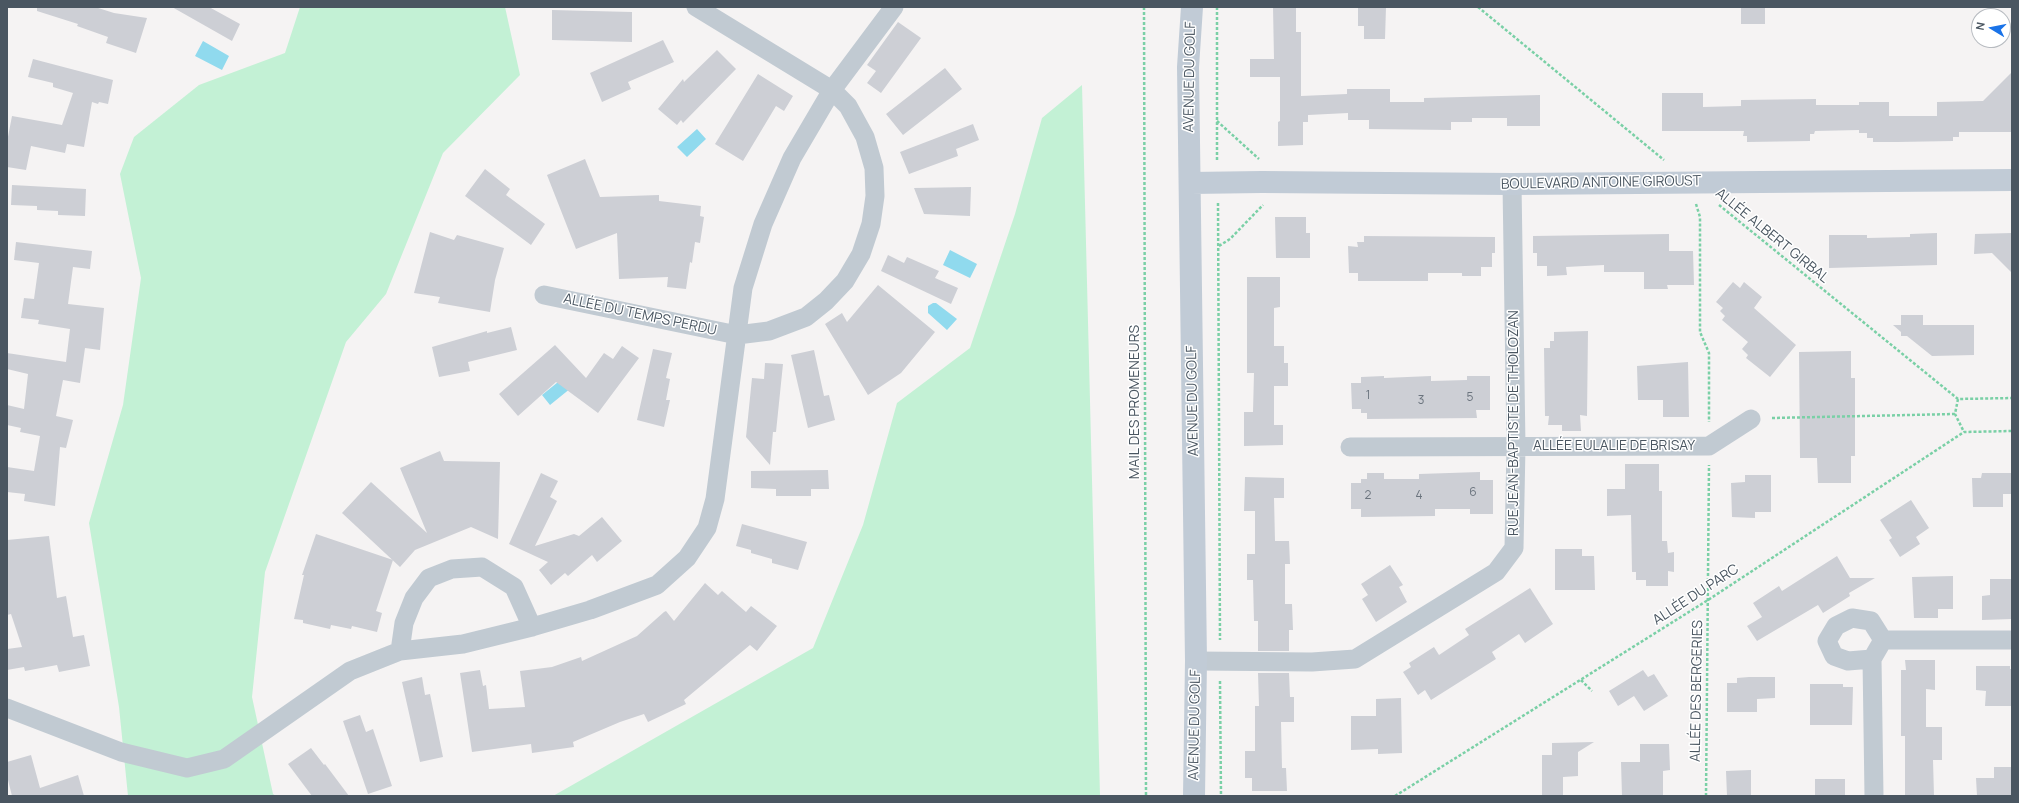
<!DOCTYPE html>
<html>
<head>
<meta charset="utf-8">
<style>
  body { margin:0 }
  #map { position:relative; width:2019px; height:803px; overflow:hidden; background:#f5f3f3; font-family:Manrope,sans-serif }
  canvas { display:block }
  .frame { position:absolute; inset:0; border:8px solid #4a5661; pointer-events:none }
  .north { position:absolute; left:1971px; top:8px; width:40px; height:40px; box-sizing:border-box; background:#fff; border:1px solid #b7bbc0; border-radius:50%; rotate:280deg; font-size:11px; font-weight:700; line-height:16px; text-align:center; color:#4a5661 }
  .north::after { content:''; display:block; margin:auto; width:14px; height:18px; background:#1a73e8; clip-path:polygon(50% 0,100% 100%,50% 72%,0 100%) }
</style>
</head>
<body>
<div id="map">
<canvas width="2019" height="803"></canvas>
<div class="frame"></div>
<div class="north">N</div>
</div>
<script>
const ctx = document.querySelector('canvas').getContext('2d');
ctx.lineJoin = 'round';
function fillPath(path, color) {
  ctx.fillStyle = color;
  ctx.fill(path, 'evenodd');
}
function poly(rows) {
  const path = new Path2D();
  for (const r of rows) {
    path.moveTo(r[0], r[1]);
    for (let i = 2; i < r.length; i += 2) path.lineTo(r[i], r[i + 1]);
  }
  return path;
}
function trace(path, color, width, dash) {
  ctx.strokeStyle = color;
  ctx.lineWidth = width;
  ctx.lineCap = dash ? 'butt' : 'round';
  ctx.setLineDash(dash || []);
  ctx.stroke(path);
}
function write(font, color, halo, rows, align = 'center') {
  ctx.font = font + ' Manrope,sans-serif';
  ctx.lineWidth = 3;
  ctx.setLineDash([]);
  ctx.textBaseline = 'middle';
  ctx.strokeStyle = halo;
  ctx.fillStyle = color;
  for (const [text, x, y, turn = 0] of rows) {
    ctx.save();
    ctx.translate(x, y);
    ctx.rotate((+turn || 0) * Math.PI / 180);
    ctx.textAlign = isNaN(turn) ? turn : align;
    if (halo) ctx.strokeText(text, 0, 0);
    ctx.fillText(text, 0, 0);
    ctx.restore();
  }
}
fillPath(poly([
  [300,7,505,7,520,75,443,153,386,294,346,342,265,572,252,697,273,794,276,796,128,796,119,707,89,523,123,405,141,278,120,174,134,137,199,85,285,53],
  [1082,85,1100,796,553,796,813,648,863,525,897,403,970,348,1015,214,1042,118]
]), '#c3f1d5');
fillPath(poly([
  [203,41,229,56,222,70,195,56],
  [697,129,706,139,687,157,677,147],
  [950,250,977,264,970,278,943,265],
  [933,303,936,303,957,319,947,330,928,313,928,306],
  [563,378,571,388,550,405,542,395]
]), '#90daee');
fillPath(poly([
  [37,7,95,7,114,13,147,18,136,53,106,43,108,37,77,26,78,24,37,11],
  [172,7,209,7,240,24,232,41],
  [1273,7,1296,7,1296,32,1301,32,1301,96,1347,94,1347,89,1390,89,1390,102,1424,102,1424,98,1540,95,1540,126,1507,126,1507,118,1472,118,1472,122,1451,122,1451,130,1369,129,1369,120,1348,120,1348,113,1308,115,1308,122,1303,122,1303,145,1278,146,1278,122,1280,121,1280,77,1250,77,1250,59,1274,59],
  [1358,7,1386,7,1385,39,1364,39,1364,26,1358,26],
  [1741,7,1765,7,1765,24,1741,24],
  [552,10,632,12,632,42,552,40],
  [898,22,921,38,881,93,867,83,876,71,867,65],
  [663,40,674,62,628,82,631,89,602,102,590,73],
  [717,50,736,69,683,123,681,120,677,125,658,109,683,79,684,82],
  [33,59,113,80,108,104,99,102,98,104,92,102,84,147,67,144,65,153,31,146,26,170,7,167,7,142,12,116,62,125,73,93,53,87,53,83,28,77],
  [945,68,962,89,903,135,886,114],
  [2012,72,2012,132,1959,132,1959,137,1953,137,1953,141,1897,142,1873,142,1873,138,1867,138,1867,133,1859,133,1859,130,1815,131,1814,134,1810,134,1810,141,1747,142,1747,136,1743,136,1744,131,1662,131,1662,93,1703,93,1703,107,1741,106,1741,100,1816,99,1816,105,1859,105,1859,102,1889,102,1889,116,1937,116,1937,102,1983,101],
  [758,74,793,96,784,111,776,106,743,161,715,144],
  [973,124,979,140,956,149,958,156,909,174,900,152],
  [585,159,600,197,659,195,659,201,701,206,700,216,704,217,700,243,695,242,692,263,690,262,686,289,667,287,668,277,619,279,617,233,576,249,547,175],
  [485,169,510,189,506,195,545,224,531,245,465,196],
  [12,185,86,189,85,216,58,215,58,211,37,210,37,206,11,205],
  [971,187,970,216,924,214,914,188],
  [1275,217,1306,217,1306,233,1310,233,1310,258,1276,258],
  [430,232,454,240,457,235,504,248,495,280,490,312,438,303,440,297,414,293],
  [1937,233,1937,265,1829,268,1829,235,1867,235,1867,238,1910,237,1910,234],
  [2012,233,2012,273,1992,253,1974,254,1975,234],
  [1669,234,1669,251,1693,251,1694,285,1667,285,1668,289,1644,289,1644,272,1604,272,1604,265,1566,267,1567,275,1547,276,1547,266,1537,266,1537,253,1533,253,1533,236],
  [1364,236,1495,237,1495,253,1492,253,1492,267,1481,267,1481,276,1462,276,1462,273,1428,273,1428,281,1358,281,1358,273,1349,273,1348,246,1358,247,1357,242,1364,242],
  [16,242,92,251,90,269,73,267,68,304,104,308,100,350,85,348,80,383,63,380,56,416,73,420,66,448,60,447,55,506,24,501,25,494,7,492,7,467,34,471,40,436,20,432,21,428,7,425,7,405,24,409,28,374,7,369,7,353,66,362,70,329,38,324,39,320,21,318,24,298,34,299,39,263,14,260],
  [888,255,904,263,907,257,939,271,935,278,958,288,951,304,881,271],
  [1247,277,1280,277,1280,307,1274,308,1274,346,1284,346,1284,363,1288,363,1288,386,1274,386,1274,425,1283,425,1283,445,1244,446,1244,412,1253,412,1254,373,1247,373],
  [1733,282,1740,288,1744,282,1762,297,1754,308,1796,345,1770,377,1746,358,1748,355,1742,349,1748,342,1722,320,1725,316,1720,311,1723,308,1716,302],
  [878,285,935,332,901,373,868,395,825,324,842,313,847,322],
  [1901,315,1923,315,1923,325,1974,325,1974,355,1932,356,1907,336,1901,336,1901,332,1893,325,1901,325],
  [511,327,517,350,468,362,470,371,439,377,432,347,487,331,487,333],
  [1588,331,1587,416,1580,415,1581,431,1562,431,1562,425,1548,425,1549,416,1545,416,1544,348,1550,348,1550,341,1554,341,1554,332],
  [555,345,586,378,604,353,613,359,622,346,639,358,598,413,556,382,518,416,499,394],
  [653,349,672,353,666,378,670,379,666,400,670,400,664,427,637,420],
  [814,350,824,396,829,395,835,420,808,428,791,355],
  [1851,351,1851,378,1855,378,1855,456,1851,456,1851,483,1818,483,1817,458,1800,458,1799,352],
  [1688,362,1689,417,1663,417,1663,400,1638,400,1637,366],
  [765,363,783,364,776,432,773,432,770,465,746,437,752,378,764,379],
  [1384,376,1384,378,1431,376,1431,381,1467,380,1467,376,1490,376,1490,410,1476,410,1477,418,1367,419,1367,413,1361,413,1361,409,1352,409,1351,383,1361,383,1361,377],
  [440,451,444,461,500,462,498,539,471,527,415,550,400,567,342,513,371,482,427,533,400,468],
  [1625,464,1659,464,1659,491,1662,491,1662,541,1667,541,1668,553,1674,552,1674,572,1668,571,1668,586,1646,586,1646,580,1636,580,1636,572,1632,572,1631,515,1607,516,1607,489,1625,489],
  [828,470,829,489,811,489,811,496,776,496,776,489,751,488,751,471],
  [1480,472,1480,480,1493,480,1493,514,1470,514,1470,509,1435,509,1435,516,1361,517,1361,509,1351,509,1351,483,1361,483,1361,479,1367,479,1367,473,1384,473,1384,479,1419,479,1419,474],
  [541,473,558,481,550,497,557,501,535,546,574,534,579,536,602,517,622,541,597,562,592,555,568,576,565,573,551,585,539,570,548,562,509,544],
  [1982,473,2012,473,2012,494,2003,494,2003,507,1973,507,1972,478,1981,478],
  [1745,475,1771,475,1771,512,1755,512,1755,518,1732,517,1731,483,1745,482],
  [1245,477,1284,478,1284,498,1274,498,1275,541,1289,541,1290,564,1285,564,1285,604,1292,604,1293,630,1289,630,1289,651,1258,651,1258,621,1254,621,1253,580,1247,580,1247,554,1255,554,1255,511,1244,511],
  [1911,500,1929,528,1916,537,1920,544,1900,557,1889,540,1892,538,1880,520],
  [742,524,807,542,798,570,772,563,772,559,751,553,751,550,736,546],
  [316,534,393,560,376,611,382,613,377,632,352,626,351,629,331,625,330,629,303,623,303,620,294,619,304,575,302,575],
  [49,536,57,598,66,596,73,637,84,635,90,666,59,672,57,665,25,671,24,667,7,670,7,649,22,647,11,614,7,615,7,540],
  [1555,549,1582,549,1582,556,1594,556,1595,590,1555,590],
  [1837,556,1850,578,1875,578,1849,593,1850,596,1823,613,1818,605,1757,641,1747,626,1762,617,1753,603,1779,586,1782,591],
  [1390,565,1403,585,1399,587,1407,602,1376,622,1362,599,1368,595,1361,584],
  [1953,576,1953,609,1938,609,1938,618,1914,618,1912,577],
  [1990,579,2012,579,2012,619,1982,620,1982,596,1990,595],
  [705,583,718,595,722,591,746,612,751,606,777,626,757,651,750,645,684,700,686,704,648,722,644,714,620,722,573,742,574,747,532,753,531,744,472,752,460,673,480,670,483,686,486,685,489,709,525,707,520,671,552,667,581,657,582,661,637,636,664,612,666,611,674,621],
  [1530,588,1553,624,1525,643,1519,634,1492,652,1496,659,1431,700,1425,690,1418,695,1403,672,1411,667,1409,663,1434,647,1439,655,1469,635,1465,629],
  [1905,660,1935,660,1935,690,1926,689,1926,727,1942,727,1942,760,1933,760,1934,796,1905,796,1905,736,1901,736,1901,670,1906,670],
  [1976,666,2010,666,2010,669,2012,669,2012,706,1985,706,1986,691,1976,690],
  [1643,670,1648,677,1654,674,1668,696,1644,711,1634,696,1618,706,1609,691],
  [1258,673,1289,673,1290,697,1294,697,1294,722,1281,722,1282,768,1286,768,1287,791,1252,791,1252,778,1245,778,1245,751,1255,751,1255,706,1259,706],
  [422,677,425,695,430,694,443,757,420,762,402,682],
  [1749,677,1775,677,1775,698,1757,699,1757,712,1727,712,1727,683,1737,683,1737,678],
  [1810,684,1843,684,1843,687,1853,687,1852,725,1810,725],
  [1401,698,1402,753,1378,754,1378,749,1351,750,1351,716,1376,716,1376,699],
  [360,715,366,732,373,729,392,786,368,794,343,721],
  [1594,742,1578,752,1578,776,1563,777,1563,795,1542,795,1542,755,1552,755,1552,743],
  [1640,744,1669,744,1670,770,1663,771,1663,796,1622,796,1621,762,1640,762],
  [311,748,324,765,325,764,349,796,312,796,288,764],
  [31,755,40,788,78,775,84,796,12,796,7,776,7,762],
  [1994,767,2012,767,2012,796,1977,796,1976,778,1994,778],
  [1751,770,1751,796,1727,796,1726,771],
  [1815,779,1845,779,1845,796,1815,796]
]), '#cdcfd5');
trace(poly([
  [1144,7,1146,796],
  [1478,7,1664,160],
  [1217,121,1259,159],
  [1217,160,1217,7],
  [1218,203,1220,640],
  [1696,204,1700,217,1700,332,1709,353,1709,422],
  [1719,205,1958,399,2012,398],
  [1219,246,1230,239,1263,205],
  [1958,399,1955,414,1964,432],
  [1772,418,1955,414],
  [1581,680,1592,691],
  [1220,681,1221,796],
  [1395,796,1708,600,1964,432,2012,431],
  [1706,796,1709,465]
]), '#7ad0a6', 2.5, [3, 2]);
trace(poly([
  [544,295,737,335,769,331,806,317,826,301,845,281,861,254,871,224,875,196,874,168,865,137,848,106,832,90,696,7],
  [1350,447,1709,446,1751,419],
  [400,651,404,623,414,598,429,578,452,569,482,567,514,587,532,627],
  [1872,659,1848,661,1834,656,1827,641,1836,626,1852,618,1871,621,1883,640],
  [1196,661,1312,662,1355,659,1496,572,1514,548,1516,446,1512,184],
  [7,708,121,752,187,768,224,759,350,671,400,651,463,644,532,627,590,610,657,585,687,558,707,528,715,499,743,288,763,224,792,158,832,90,894,7],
  [1874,796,1872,659,1883,640,2012,640]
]), '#c1cad2', 19);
trace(poly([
  [1192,7,1188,67,1196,661,1194,796],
  [1191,183,1262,182,1512,184,2012,180]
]), '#c1cbd6', 22);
write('12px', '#6b747e', null, [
  ["1",1368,396],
  ["5",1470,398],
  ["3",1421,401],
  ["6",1473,493],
  ["2",1368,496],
  ["4",1419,496]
]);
write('14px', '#4a5661', '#fff', [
  ["AVENUE DU GOLF",1190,77,-89],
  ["BOULEVARD ANTOINE GIROUST",1601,183,-1],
  ["ALLÉE ALBERT GIRBAL",1772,236,39],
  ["ALLÉE DU TEMPS PERDU",640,315,12],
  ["AVENUE DU GOLF",1193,401,-91],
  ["MAIL DES PROMENEURS",1135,402,-90],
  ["RUE JEAN-BAPTISTE DE THOLOZAN",1514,423,-90],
  ["ALLÉE EULALIE DE BRISAY",1614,446],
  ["ALLÉE DU PARC",1696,595,-33],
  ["ALLÉE DES BERGERIES",1697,691,-89],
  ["AVENUE DU GOLF",1195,725,-89]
]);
</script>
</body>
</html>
